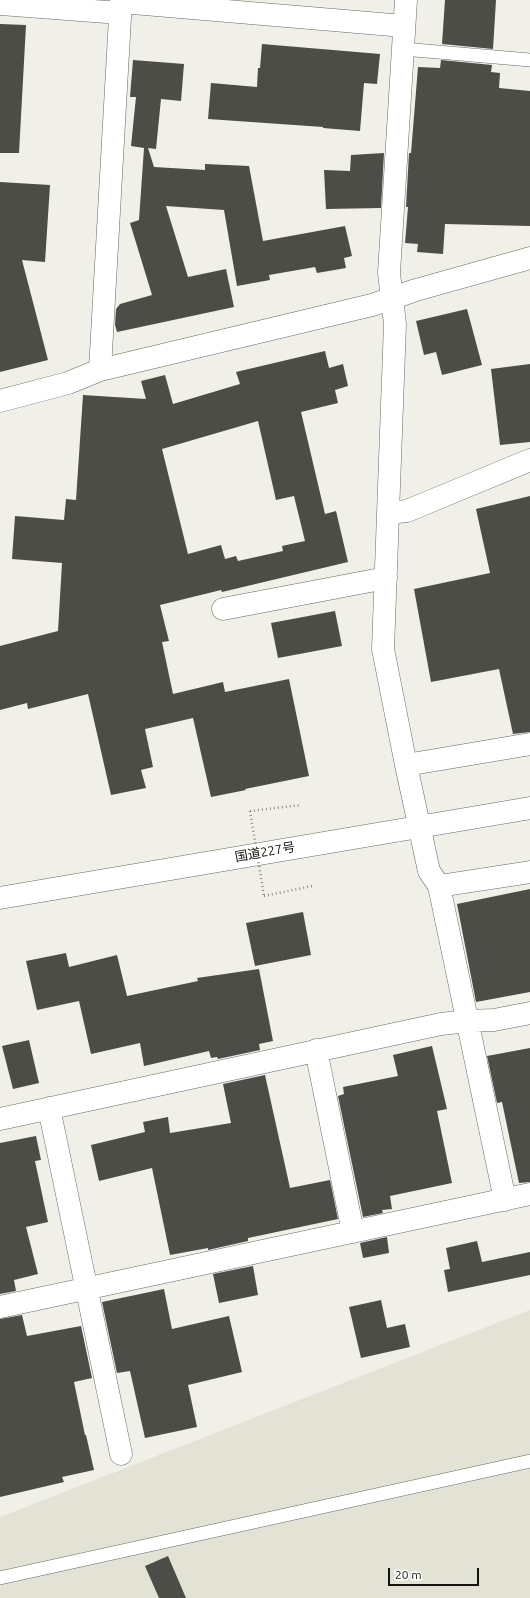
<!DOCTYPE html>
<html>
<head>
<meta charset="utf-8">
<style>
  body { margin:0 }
  #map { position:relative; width:530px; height:1598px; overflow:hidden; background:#f0f0e9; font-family:Ubuntu,sans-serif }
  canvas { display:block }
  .scale { position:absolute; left:388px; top:1568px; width:91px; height:18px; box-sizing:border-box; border:2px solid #131310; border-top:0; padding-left:5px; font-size:12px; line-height:14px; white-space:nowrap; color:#131310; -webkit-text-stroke:3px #fffffe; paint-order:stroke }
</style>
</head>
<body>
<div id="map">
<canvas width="530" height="1598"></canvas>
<div class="scale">20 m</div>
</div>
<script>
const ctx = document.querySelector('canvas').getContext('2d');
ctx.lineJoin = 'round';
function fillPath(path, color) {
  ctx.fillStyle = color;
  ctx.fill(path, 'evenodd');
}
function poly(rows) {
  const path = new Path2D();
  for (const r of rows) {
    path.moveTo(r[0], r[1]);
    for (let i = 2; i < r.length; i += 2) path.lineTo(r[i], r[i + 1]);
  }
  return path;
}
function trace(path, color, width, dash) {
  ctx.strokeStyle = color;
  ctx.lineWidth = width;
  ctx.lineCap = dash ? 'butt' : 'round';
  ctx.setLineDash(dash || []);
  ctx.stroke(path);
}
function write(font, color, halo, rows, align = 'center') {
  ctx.font = font + ' Ubuntu,"Noto Sans JP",sans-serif';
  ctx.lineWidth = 4;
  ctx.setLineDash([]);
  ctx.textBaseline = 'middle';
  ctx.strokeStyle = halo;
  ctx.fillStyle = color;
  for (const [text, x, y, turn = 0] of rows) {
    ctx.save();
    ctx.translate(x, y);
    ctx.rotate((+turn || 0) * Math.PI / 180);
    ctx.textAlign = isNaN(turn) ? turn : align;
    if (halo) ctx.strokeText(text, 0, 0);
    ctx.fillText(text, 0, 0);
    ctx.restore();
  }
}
fillPath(poly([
  [530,1310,530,1598,0,1598,0,1517]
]), '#e2e3d5');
fillPath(poly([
  [445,0,496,0,493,49,442,44],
  [0,24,26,25,19,153,0,153],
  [262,44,380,54,377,84,364,83,360,131,323,128,323,127,208,119,211,83,257,87,258,68,260,68],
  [133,60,184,64,181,101,161,99,156,149,148,148,154,167,205,170,205,164,249,166,263,241,345,226,352,256,344,258,346,268,317,273,315,267,269,275,270,280,237,286,224,210,166,206,188,277,226,269,234,307,117,332,115,325,116,309,120,304,152,295,130,223,139,220,144,148,131,146,136,97,130,97],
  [441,60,492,65,491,72,500,73,499,88,530,91,530,226,445,224,443,254,417,252,418,244,405,243,408,207,406,207,409,153,411,153,418,67,440,68],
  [384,153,381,208,326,209,324,170,350,171,351,155],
  [0,182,50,185,45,262,22,260,48,360,0,372],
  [467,309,482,365,442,375,436,352,424,355,416,321],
  [325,351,329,368,343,364,348,386,335,390,338,403,301,412,325,514,336,511,348,562,222,592,221,590,160,605,169,641,162,642,173,694,223,682,225,692,289,679,309,776,245,789,246,790,211,797,193,718,145,729,153,767,141,770,146,788,111,795,88,694,28,709,27,703,0,710,0,646,58,631,62,563,12,559,15,516,64,520,66,499,76,500,83,395,146,399,141,381,165,375,173,404,240,384,236,372],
  [258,421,276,500,294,496,305,541,282,546,283,551,238,561,236,556,225,559,221,545,188,554,162,449],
  [530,364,530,442,500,445,491,369],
  [530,496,530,732,513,734,499,669,431,682,414,589,490,573,476,509],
  [335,611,342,646,278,658,271,623],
  [530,889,530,992,476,1002,457,904],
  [303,912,311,955,255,966,246,923],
  [66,953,69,967,117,955,127,996,198,981,197,978,259,969,273,1041,259,1044,260,1050,218,1059,217,1057,211,1058,209,1051,144,1066,140,1043,91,1054,79,1001,37,1010,26,961],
  [29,1040,39,1083,13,1089,2,1046],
  [432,1046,447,1109,437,1111,452,1183,390,1196,392,1209,382,1210,383,1213,363,1217,338,1096,344,1094,343,1087,398,1076,393,1055],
  [530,1048,530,1182,519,1183,502,1102,497,1103,487,1056],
  [265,1075,290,1188,330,1180,338,1219,248,1238,248,1241,208,1250,208,1248,170,1255,152,1168,99,1181,91,1145,145,1132,143,1122,168,1117,170,1133,231,1123,223,1084],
  [36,1136,41,1160,35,1161,48,1222,26,1227,38,1274,14,1280,16,1291,0,1294,0,1143],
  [387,1237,389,1253,363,1258,360,1243],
  [477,1241,482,1262,530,1252,530,1275,448,1292,444,1270,450,1269,446,1248],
  [253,1266,258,1295,219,1303,213,1274],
  [164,1289,172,1329,229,1316,242,1372,188,1385,197,1427,145,1438,130,1371,117,1373,102,1302],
  [381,1300,387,1328,405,1324,410,1347,361,1358,349,1307],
  [22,1315,27,1336,81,1326,92,1378,74,1382,85,1435,86,1435,94,1470,62,1477,64,1482,0,1497,0,1319],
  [168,1556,186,1598,159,1598,145,1566]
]), '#4d4d48');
const service = poly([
  [403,49,530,60],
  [0,1578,530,1461]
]);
const minor = poly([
  [121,2,404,26],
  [0,4,120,13],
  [100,370,121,0],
  [0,401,68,383,100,370,372,305,416,290,530,258],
  [388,513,407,511,530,460],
  [223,609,386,578],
  [406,765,383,649,395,324,389,273,406,0],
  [439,886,530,872],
  [316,1050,353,1232],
  [49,1108,121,1454],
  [0,1119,441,1024,467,1021,494,1020,530,1013],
  [505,1200,439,886,429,871,406,765,530,744],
  [0,1307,530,1194]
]);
const trunk = poly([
  [0,898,530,808]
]);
trace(service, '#686863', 14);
trace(minor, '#686863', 23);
trace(trunk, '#686863', 23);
trace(poly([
  [250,811,301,805],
  [264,896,312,886]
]), '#8b8b86', 2.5, [1, 3]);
trace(service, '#fff', 13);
trace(minor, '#fff', 22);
trace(trunk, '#fff', 22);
trace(poly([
  [250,811,264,896]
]), '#8b8b86', 2.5, [1, 3]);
write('13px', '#131310', '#fffffe', [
  ["国道227号",265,852,-10]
]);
</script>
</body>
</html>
